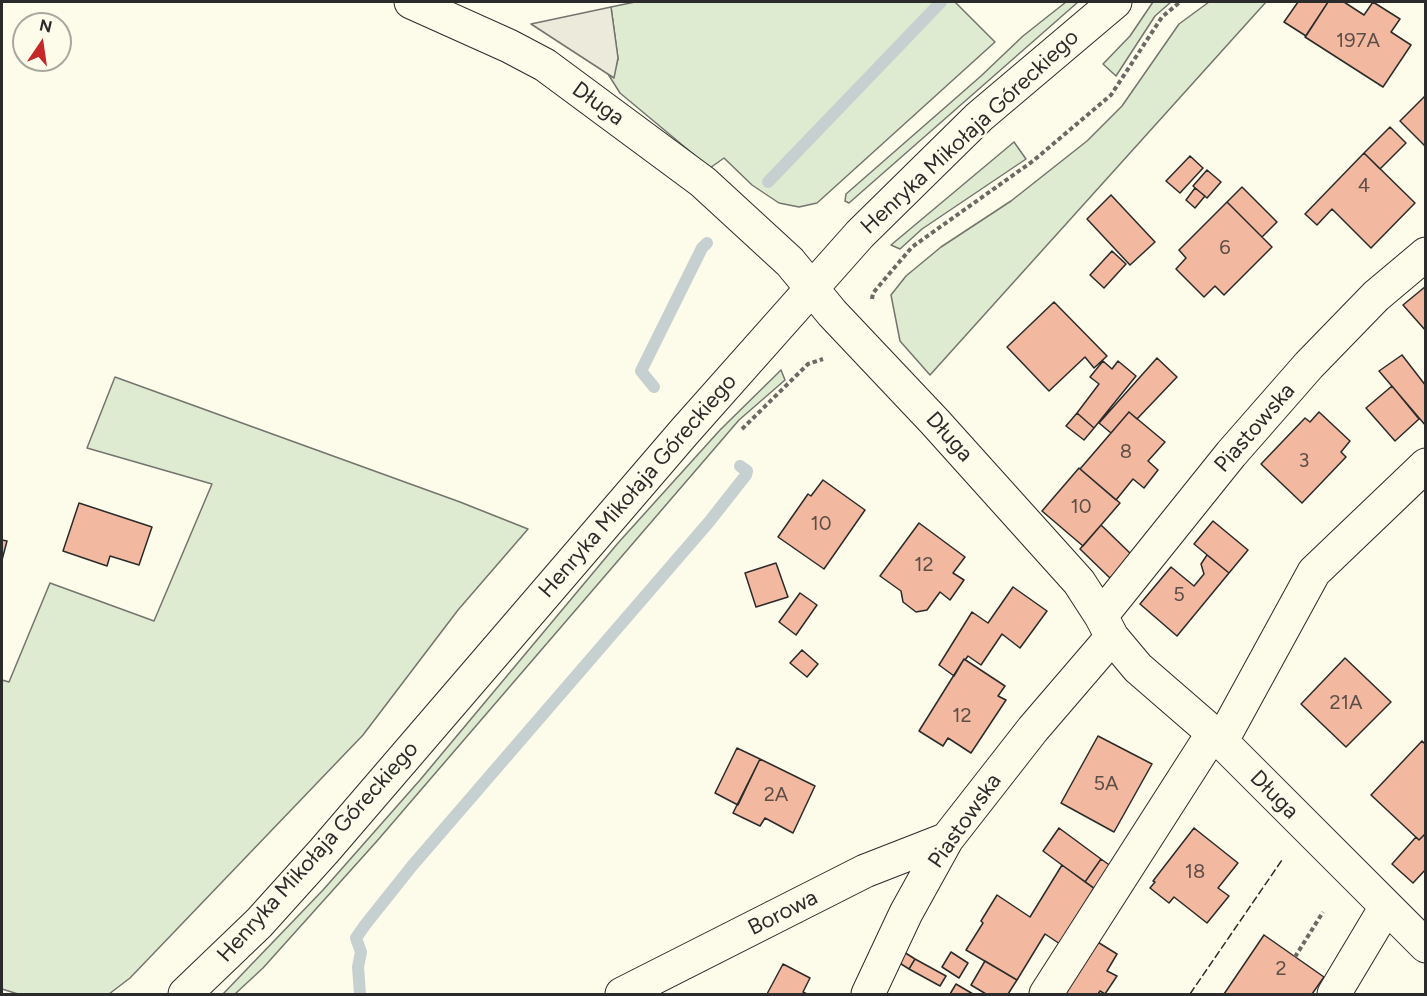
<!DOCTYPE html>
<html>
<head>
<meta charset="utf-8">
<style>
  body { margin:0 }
  #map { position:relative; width:1427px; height:996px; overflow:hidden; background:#fdfbea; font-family:Figtree,sans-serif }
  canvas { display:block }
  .frame { position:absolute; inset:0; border:3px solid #2b2b2b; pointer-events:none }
  .north { position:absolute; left:12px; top:12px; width:60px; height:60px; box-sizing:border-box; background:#fdfbea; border:2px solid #a9a89e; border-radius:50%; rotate:13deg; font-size:16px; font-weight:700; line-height:24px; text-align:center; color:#2b2b2b }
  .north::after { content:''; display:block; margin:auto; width:21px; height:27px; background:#c62828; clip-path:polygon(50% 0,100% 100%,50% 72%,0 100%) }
</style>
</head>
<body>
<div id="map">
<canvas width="1427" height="996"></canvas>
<div class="frame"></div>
<div class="north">N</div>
</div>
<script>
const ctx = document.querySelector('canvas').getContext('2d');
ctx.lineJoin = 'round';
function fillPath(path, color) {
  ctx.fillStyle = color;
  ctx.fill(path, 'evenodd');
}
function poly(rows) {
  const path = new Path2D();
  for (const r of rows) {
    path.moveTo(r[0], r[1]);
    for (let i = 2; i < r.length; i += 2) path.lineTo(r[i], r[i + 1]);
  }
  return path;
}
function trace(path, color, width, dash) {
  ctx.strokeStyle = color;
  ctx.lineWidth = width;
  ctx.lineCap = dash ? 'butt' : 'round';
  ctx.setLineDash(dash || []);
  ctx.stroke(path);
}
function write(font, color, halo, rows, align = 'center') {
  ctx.font = font + ' Figtree,sans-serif';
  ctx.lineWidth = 4.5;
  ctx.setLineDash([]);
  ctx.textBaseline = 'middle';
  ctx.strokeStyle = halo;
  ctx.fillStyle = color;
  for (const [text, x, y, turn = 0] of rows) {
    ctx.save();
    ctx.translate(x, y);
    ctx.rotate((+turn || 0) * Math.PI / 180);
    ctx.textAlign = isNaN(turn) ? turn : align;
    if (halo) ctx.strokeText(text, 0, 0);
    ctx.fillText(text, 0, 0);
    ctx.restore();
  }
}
const green = poly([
  [635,2,955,2,995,42,817,203,799,207,779,203,752,185,724,158,710,168,620,93,608,74,613,77,618,59,611,7,635,2],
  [1066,2,1078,2,849,203,845,201,846,194,981,76,1023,36,1066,2],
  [1153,2,1171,2,1155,16,1116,76,1103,64,1130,36,1153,2],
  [1209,2,1266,2,930,375,900,341,891,295,906,276,941,247,1011,201,1087,141,1122,106,1179,24,1209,2],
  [1014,142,1026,159,922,229,900,249,891,245,1014,142],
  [781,370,785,380,739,420,377,841,263,968,235,994,223,994,323,890,420,780,618,543,720,430,781,370],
  [115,377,460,502,528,529,458,610,363,735,130,978,109,994,18,994,2,989,2,680,9,682,50,583,154,621,212,484,87,448,115,377]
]);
fillPath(green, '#deebd1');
trace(green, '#74746e', 1.5);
const parking = poly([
  [611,7,618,58,614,78,531,24,611,7]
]);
fillPath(parking, '#eceadb');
trace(parking, '#74746e', 1.5);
trace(poly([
  [768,182,941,2],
  [654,387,641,371,702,248,707,243],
  [360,994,358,967,361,952,356,938,365,925,412,866,709,522,746,475,747,471,740,466]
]), '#c7d0d0', 12);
const building = poly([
  [1298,2,1328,2,1306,36,1284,22,1298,2],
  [1328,2,1344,2,1364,15,1373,2,1400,19,1391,32,1411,45,1383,87,1305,37,1328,2],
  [1426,95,1426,147,1400,121,1426,95],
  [1390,127,1406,143,1380,169,1364,153,1390,127],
  [1364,153,1415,203,1371,248,1332,209,1317,225,1305,214,1364,153],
  [1190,156,1203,168,1180,193,1166,181,1190,156],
  [1207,170,1221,182,1207,198,1193,186,1207,170],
  [1242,187,1277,222,1262,237,1227,202,1242,187],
  [1195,188,1205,196,1195,208,1186,200,1195,188],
  [1111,195,1155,242,1130,265,1087,219,1111,195],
  [1227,202,1272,247,1224,295,1215,286,1204,297,1176,269,1186,258,1179,250,1227,202],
  [1112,251,1126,264,1104,288,1090,275,1112,251],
  [1426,286,1426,331,1403,305,1426,286],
  [1054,302,1107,356,1094,368,1085,357,1049,391,1007,347,1054,302],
  [1402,355,1426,386,1426,426,1379,371,1402,355],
  [1157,358,1177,377,1137,419,1129,412,1111,433,1099,423,1157,358],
  [1103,361,1112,369,1118,361,1136,376,1094,428,1077,413,1099,384,1090,377,1103,361],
  [1392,386,1419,419,1395,441,1366,408,1392,386],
  [1129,412,1165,442,1148,461,1158,470,1144,488,1133,479,1116,500,1080,469,1129,412],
  [1319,412,1350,441,1341,452,1346,457,1302,503,1261,464,1305,418,1310,422,1319,412],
  [1077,413,1094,428,1084,440,1066,426,1077,413],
  [1079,468,1120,503,1083,546,1042,511,1079,468],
  [823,480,865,510,824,569,778,537,808,494,811,496,823,480],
  [79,503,152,527,139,565,110,556,107,566,63,551,79,503],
  [1213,521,1248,550,1229,573,1194,544,1213,521],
  [919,523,965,557,953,573,964,580,950,600,940,592,927,610,916,612,903,602,901,591,880,576,919,523],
  [1101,525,1132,555,1111,579,1080,549,1101,525],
  [2,540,7,541,2,560,2,540],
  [1207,555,1229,573,1177,636,1140,604,1171,567,1194,586,1204,574,1201,564,1207,555],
  [776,563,788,597,756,607,745,573,776,563],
  [1013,587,1047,611,1020,648,1002,634,981,665,968,656,965,660,964,659,954,676,939,665,972,612,988,623,1013,587],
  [800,593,817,605,796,635,779,622,800,593],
  [802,650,818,664,807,677,790,663,802,650],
  [1345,658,1391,702,1346,747,1301,704,1345,658],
  [964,659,1005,686,998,696,1006,700,971,753,948,738,943,746,919,731,964,659],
  [1098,736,1152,764,1114,832,1061,803,1098,736],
  [1422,741,1426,745,1426,833,1419,840,1371,795,1422,741],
  [737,748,760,759,738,805,715,793,737,748],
  [760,759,815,786,793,833,765,818,760,826,733,813,760,759],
  [1059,828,1101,859,1085,882,1043,851,1059,828],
  [1194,828,1238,863,1218,888,1229,896,1207,923,1174,897,1169,903,1150,888,1155,882,1153,881,1194,828],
  [1426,833,1426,869,1413,883,1392,864,1416,837,1419,840,1426,833],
  [1101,859,1115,869,1099,892,1085,882,1101,859],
  [1062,865,1094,888,1060,944,1045,934,1017,980,966,950,983,923,981,921,997,895,1030,917,1062,865],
  [1264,935,1324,977,1312,994,1224,994,1264,935],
  [1096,941,1117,954,1107,971,1117,976,1105,994,1100,991,1098,994,1063,994,1096,941],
  [904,952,915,959,909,969,898,962,904,952],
  [951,952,968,963,959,978,942,967,951,952],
  [915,959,946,976,940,986,909,969,915,959],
  [985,961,1017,980,1008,994,986,994,971,985,985,961],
  [783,964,810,978,803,992,807,994,767,994,783,964],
  [956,984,973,994,950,994,956,984]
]);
fillPath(building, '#f2b8a0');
trace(building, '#2b2b2b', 1.5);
const minor = poly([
  [411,2,509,46,545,65,703,182,790,262,832,313,935,422,1079,582,1101,616,1112,637,1138,668,1213,733,1426,946],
  [1101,616,1231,454,1309,365,1376,296,1426,254],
  [1221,742,1314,572,1426,465],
  [622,994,865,871,947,839],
  [868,994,906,913,947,839,1033,729,1112,637],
  [1046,994,1213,733],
  [1334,994,1386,907]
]);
const secondary = poly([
  [185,994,259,923,324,851,685,431,860,234,979,117,1115,2]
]);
trace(minor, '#2b2b2b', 35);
trace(secondary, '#2b2b2b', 35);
trace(poly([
  [872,299,873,293,912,247,1033,161,1111,95,1162,17,1180,2],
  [742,429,808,364,823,359],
  [1295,957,1323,912]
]), '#6a6964', 4, [4.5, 3]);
trace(minor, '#fdfbea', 33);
trace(secondary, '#fdfbea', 33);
trace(poly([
  [1190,994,1282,860]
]), '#2b2b2b', 1.5, [8, 3]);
write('20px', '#5d4e48', null, [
  ["197A",1358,41],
  ["4",1364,186],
  ["6",1225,248],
  ["8",1126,452],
  ["3",1304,461],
  ["10",1081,507],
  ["10",821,524],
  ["12",924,565],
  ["5",1179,595],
  ["21A",1346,703],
  ["12",962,716],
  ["5A",1106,784],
  ["2A",776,795],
  ["18",1195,872],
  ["2",1281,969]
]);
write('22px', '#2b2b2b', '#fdfbea', [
  ["Długa",598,104,36],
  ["Henryka Mikołaja Góreckiego",970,132,-43],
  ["Piastowska",1255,428,-49],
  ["Długa",949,437,48],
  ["Henryka Mikołaja Góreckiego",638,486,-49],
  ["Długa",1274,795,45],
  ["Piastowska",965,821,-55],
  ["Henryka Mikołaja Góreckiego",318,852,-48],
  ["Borowa",783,913,-27]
]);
</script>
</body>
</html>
